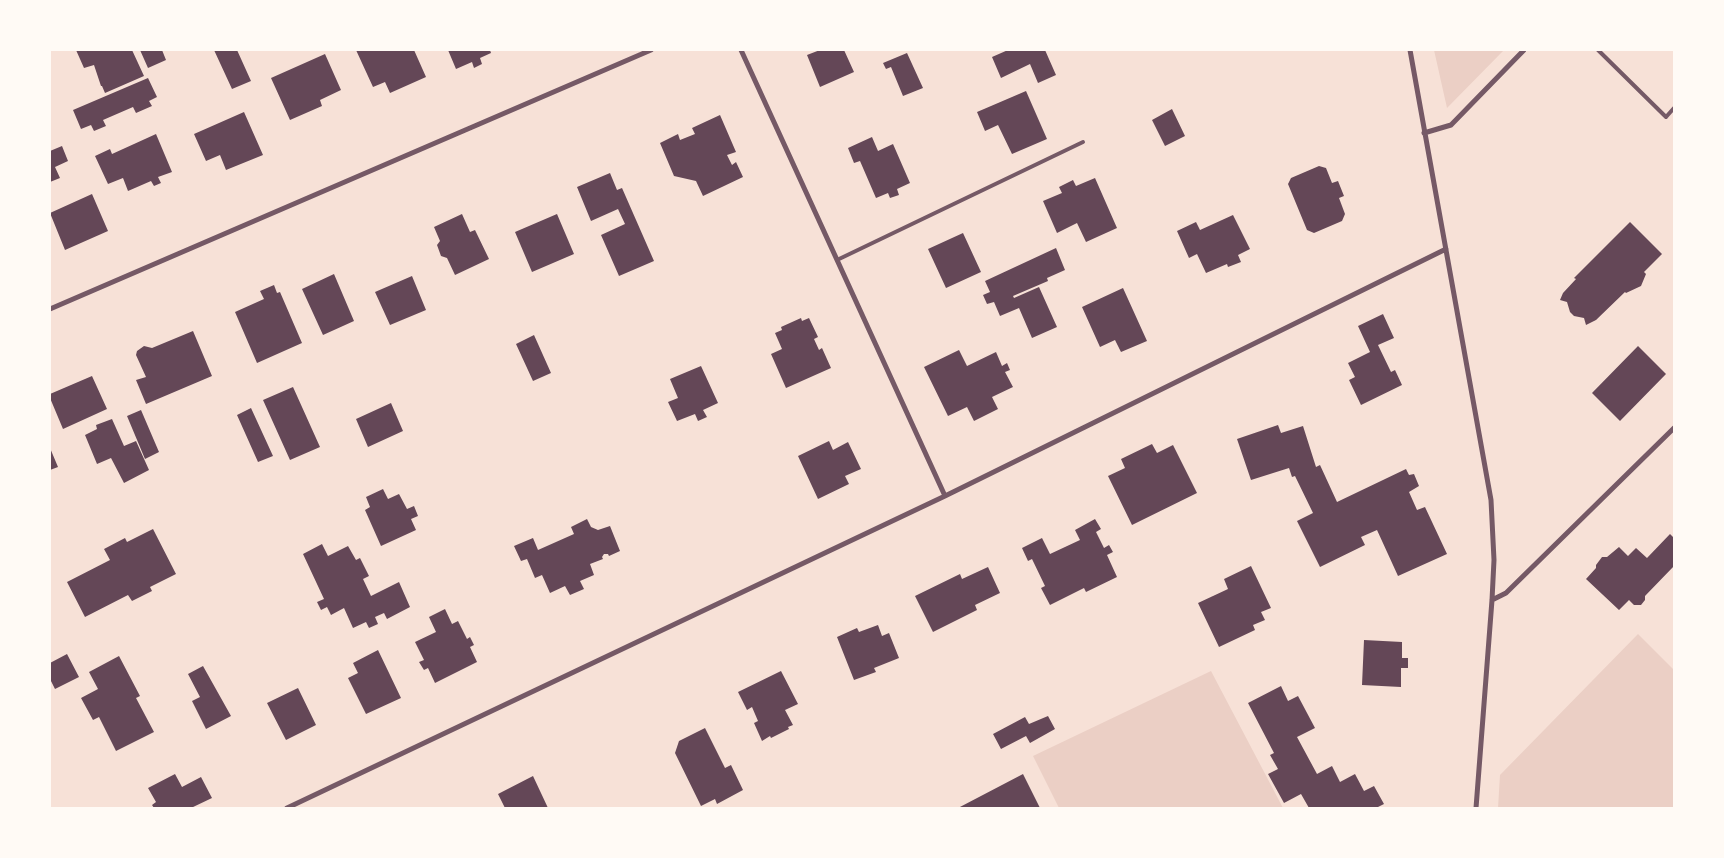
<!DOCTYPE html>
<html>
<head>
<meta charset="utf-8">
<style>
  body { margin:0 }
  #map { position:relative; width:1724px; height:858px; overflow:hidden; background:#f7e1d7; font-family:Inter,sans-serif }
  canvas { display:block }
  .frame { position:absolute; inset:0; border:51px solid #fffaf5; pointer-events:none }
</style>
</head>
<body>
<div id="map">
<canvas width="1724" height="858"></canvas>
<div class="frame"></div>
</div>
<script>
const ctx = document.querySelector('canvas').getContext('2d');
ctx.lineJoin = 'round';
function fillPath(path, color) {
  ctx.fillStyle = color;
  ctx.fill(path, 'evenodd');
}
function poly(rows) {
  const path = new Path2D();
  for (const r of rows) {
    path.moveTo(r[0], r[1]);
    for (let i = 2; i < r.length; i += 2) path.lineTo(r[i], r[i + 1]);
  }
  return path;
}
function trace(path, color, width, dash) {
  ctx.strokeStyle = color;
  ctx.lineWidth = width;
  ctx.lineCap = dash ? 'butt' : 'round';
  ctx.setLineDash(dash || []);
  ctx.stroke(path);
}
fillPath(poly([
  [1434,50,1504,50,1447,108],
  [1638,634,1674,670,1674,808,1498,808,1500,775],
  [1211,671,1283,808,1059,808,1033,756]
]), '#ebcfc5');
fillPath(poly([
  [76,50,132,50,144,76,105,93,102,86,101,86,94,65,84,68],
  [140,50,162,50,166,60,148,68],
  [214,50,237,50,251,81,232,89],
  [356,50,414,50,426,77,390,93,385,82,373,87],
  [448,50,490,50,491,53,480,58,482,64,474,68,472,62,456,69],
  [820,50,844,50,854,72,820,87,807,55],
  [1008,50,1045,50,1056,75,1038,83,1030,64,1001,78,992,57],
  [907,53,923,88,903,96,891,67,886,69,883,63],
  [325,54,341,90,320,100,322,106,290,120,271,78],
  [148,78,157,97,149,101,152,106,136,113,133,107,103,120,106,126,94,131,91,125,81,129,73,110],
  [1026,91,1047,139,1012,154,998,125,985,131,977,112],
  [1172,109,1185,136,1165,146,1152,120],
  [244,112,263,155,226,170,220,155,206,161,194,134],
  [720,115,736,152,727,155,732,165,736,162,743,177,703,196,696,181,674,176,660,143,678,134,680,140,695,134,692,128],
  [156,134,172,172,158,177,161,183,154,186,151,181,128,191,123,178,108,184,95,156,110,149,112,154],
  [872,137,878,151,893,144,910,183,897,189,899,195,890,198,888,193,876,198,860,161,854,163,848,148],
  [62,146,68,161,55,167,60,178,50,182,50,151],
  [1319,166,1326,168,1332,183,1338,181,1344,196,1339,198,1345,214,1342,221,1314,233,1307,230,1288,184,1291,178],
  [610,173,617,190,622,188,654,261,619,276,601,235,625,224,618,209,591,221,577,187],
  [1095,178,1117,228,1086,242,1077,223,1057,233,1043,201,1062,193,1059,187,1073,180,1076,186],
  [92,194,108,231,65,250,50,213],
  [462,214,470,232,475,230,489,259,455,275,447,258,441,256,437,245,440,241,434,227],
  [557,214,574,254,532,272,515,232],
  [1233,215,1250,249,1238,255,1241,262,1228,267,1227,264,1206,273,1197,254,1189,258,1177,231,1196,222,1200,230],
  [1630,222,1662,254,1644,272,1646,274,1641,286,1626,293,1625,292,1596,320,1586,325,1584,318,1574,316,1570,312,1567,302,1560,300,1563,293,1576,279,1574,278],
  [963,233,981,272,946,288,928,249],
  [1056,248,1065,270,1047,278,1048,281,1013,296,1014,298,1039,287,1057,327,1032,338,1019,308,1000,316,994,302,987,304,983,295,990,292,985,281],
  [334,274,354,321,323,335,302,289],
  [412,276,426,310,390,325,375,292],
  [274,285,277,293,280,292,302,343,257,363,235,312,264,299,260,291],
  [1123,288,1147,341,1121,352,1115,340,1100,347,1082,307],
  [1383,314,1394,338,1378,345,1391,372,1395,370,1402,385,1361,405,1349,380,1355,377,1348,363,1370,352,1358,326],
  [801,318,802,321,809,318,818,337,814,339,819,350,822,348,831,368,786,388,771,354,782,349,775,333,782,330,781,327],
  [193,331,212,376,146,404,136,380,146,377,136,355,137,351,144,346,152,348],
  [534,335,551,373,533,381,516,344],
  [1638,346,1666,374,1620,421,1592,393],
  [959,350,967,366,996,352,1002,366,1007,363,1010,370,1005,372,1013,387,992,397,998,409,974,421,967,407,948,416,924,367],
  [701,366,718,403,703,410,707,417,698,421,695,414,677,421,668,402,678,398,670,379],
  [92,376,107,409,63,429,50,398,50,394],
  [293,387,320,447,290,460,263,400],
  [391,403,403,431,368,447,356,419],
  [251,408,273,456,258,462,237,415],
  [141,410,159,452,145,459,127,416],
  [112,419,124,446,136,441,149,470,124,483,111,458,97,464,85,435,97,429,96,425],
  [1278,425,1281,433,1303,426,1316,467,1320,465,1337,502,1406,469,1409,475,1414,474,1419,486,1409,492,1417,510,1425,507,1447,554,1398,576,1377,530,1361,537,1365,545,1320,567,1297,521,1313,513,1295,476,1292,477,1289,468,1251,480,1237,439],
  [829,441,833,450,848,442,861,469,845,476,849,484,818,499,798,456],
  [1152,444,1157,453,1173,445,1197,493,1132,525,1108,476,1125,468,1121,459],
  [50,448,58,467,50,470],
  [383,489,388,499,399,494,407,509,414,506,418,516,411,519,416,530,381,546,365,510,370,507,366,497],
  [587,519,591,527,598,530,610,526,620,551,609,556,608,554,604,554,602,557,603,559,590,564,594,575,580,581,584,589,570,595,565,586,550,593,542,575,535,578,527,559,521,561,514,546,533,538,538,550,574,534,571,527],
  [1095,519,1101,529,1096,532,1104,548,1109,545,1113,552,1107,555,1117,577,1086,592,1084,588,1050,605,1041,588,1045,586,1032,559,1028,561,1022,548,1042,538,1050,554,1080,540,1075,530],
  [153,529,176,574,150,587,152,591,132,601,128,595,85,617,67,582,110,560,104,549,125,538,127,542],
  [1670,534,1674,538,1674,566,1645,596,1645,600,1641,605,1634,605,1629,600,1619,610,1586,579,1596,568,1596,565,1602,557,1607,557,1619,547,1628,556,1636,548,1647,558],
  [322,544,328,556,348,546,356,560,360,558,369,576,363,579,371,596,399,582,410,607,387,619,384,613,375,617,378,624,369,628,366,622,353,628,344,608,331,615,327,607,321,610,317,602,324,599,303,554],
  [1251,566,1271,608,1261,612,1265,620,1253,625,1255,630,1219,647,1198,603,1228,589,1224,579],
  [988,567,1000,593,975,605,977,610,933,632,915,596,960,574,962,579],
  [445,609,452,624,458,621,467,639,470,637,474,645,470,647,477,662,435,683,428,668,424,670,419,662,424,660,415,642,436,632,429,617],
  [878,625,882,636,889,633,899,658,874,668,876,672,854,680,837,637,857,628,859,632],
  [1364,640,1402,642,1402,658,1408,658,1408,668,1401,668,1401,687,1362,685],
  [378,650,401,698,366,714,348,678,358,673,353,663],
  [67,654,79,677,55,689,50,679,50,663],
  [119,656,140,696,136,698,154,732,116,751,99,717,93,720,81,698,98,689,89,672],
  [203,666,231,716,206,729,192,701,200,697,188,674],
  [781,671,798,704,785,710,793,725,788,727,789,729,771,738,770,736,762,741,754,723,758,721,752,707,747,710,738,692],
  [1281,686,1288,701,1298,696,1315,728,1297,737,1317,774,1332,766,1340,782,1355,774,1364,791,1374,786,1384,804,1376,808,1309,808,1301,794,1284,803,1268,774,1278,769,1270,755,1274,753,1248,703],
  [298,688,316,725,286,740,267,703],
  [1048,716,1055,729,1030,743,1026,736,1001,749,993,734,1025,717,1029,724],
  [705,728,725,768,731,765,743,790,717,804,715,799,701,806,675,753,679,741],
  [175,774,182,787,201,777,212,798,191,808,154,808,152,805,156,802,148,788],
  [1023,774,1040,808,958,808],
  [533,776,548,808,505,808,498,794]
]), '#644757');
trace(poly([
  [1598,50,1666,117,1674,108],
  [837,260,1083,142]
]), '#755966', 4);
trace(poly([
  [741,50,945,496],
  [1410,50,1491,500,1494,560,1492,600,1476,808],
  [1424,133,1451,125,1524,50],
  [50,309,651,50],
  [1492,600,1506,593,1674,428],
  [287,808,945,496,1446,249]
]), '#755966', 5);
</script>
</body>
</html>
